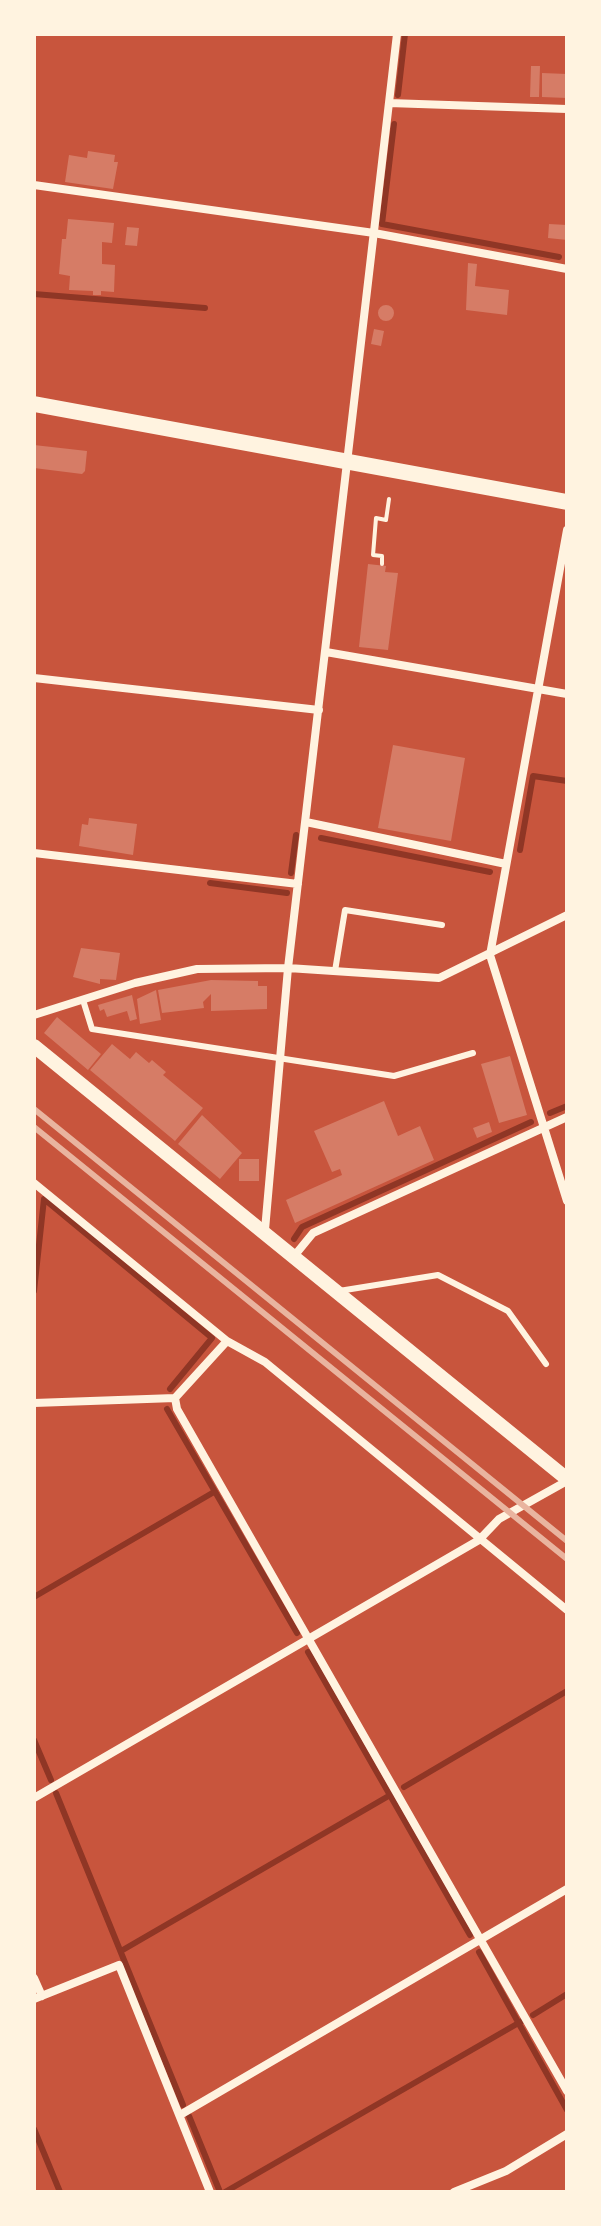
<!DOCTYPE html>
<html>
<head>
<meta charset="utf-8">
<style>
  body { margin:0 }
  #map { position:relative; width:601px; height:2226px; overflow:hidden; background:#c8553d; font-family:"Space Grotesk",sans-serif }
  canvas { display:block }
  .frame { position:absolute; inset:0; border:36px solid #fff3e0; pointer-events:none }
</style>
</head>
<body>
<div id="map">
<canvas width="601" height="2226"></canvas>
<div class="frame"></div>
</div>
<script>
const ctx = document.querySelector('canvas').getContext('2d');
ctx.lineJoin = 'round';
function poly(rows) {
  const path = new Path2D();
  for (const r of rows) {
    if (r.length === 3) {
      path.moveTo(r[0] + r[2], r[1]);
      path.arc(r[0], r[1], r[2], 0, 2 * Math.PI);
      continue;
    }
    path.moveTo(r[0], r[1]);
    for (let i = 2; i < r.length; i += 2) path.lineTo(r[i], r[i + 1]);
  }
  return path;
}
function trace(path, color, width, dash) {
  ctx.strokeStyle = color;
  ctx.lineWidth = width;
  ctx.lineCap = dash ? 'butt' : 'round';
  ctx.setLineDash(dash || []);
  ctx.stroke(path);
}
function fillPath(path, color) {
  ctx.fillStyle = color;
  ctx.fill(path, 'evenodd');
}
trace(poly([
  [398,95,405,34],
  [394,124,382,224,559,257],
  [34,294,205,308],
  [321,838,490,872],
  [520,850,533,776,567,781],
  [291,873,296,835],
  [210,883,287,893],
  [550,1113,567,1106],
  [294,1239,302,1227,531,1122],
  [34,1291,44,1199,212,1338,170,1389],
  [167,1409,297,1633],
  [34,1597,214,1492],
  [308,1652,470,1935],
  [34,1740,51,1780],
  [404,1787,567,1691],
  [56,1793,183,2105],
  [121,1951,392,1794],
  [479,1952,567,2110],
  [533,2015,567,1994],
  [189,2116,220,2192],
  [34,2129,60,2192],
  [225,2192,522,2021]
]), '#8f3625', 6);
fillPath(poly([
  [531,66,540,66,539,97,530,97],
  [542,73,567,74,567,98,542,97],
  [88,151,115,155,114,162,118,162,113,189,65,182,69,155,87,158],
  [68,219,114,223,112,243,102,242,102,264,115,265,114,292,101,291,101,295,93,295,93,291,69,290,70,276,59,274,62,239,66,239],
  [549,224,567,225,567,240,548,238],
  [127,227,139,228,137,246,125,245],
  [468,263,477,264,475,286,509,290,507,315,466,310],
  [386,313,8],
  [374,329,384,331,381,346,371,344],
  [34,445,87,451,85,471,82,474,34,468],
  [368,564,386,566,385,572,398,573,388,650,359,647],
  [393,745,465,758,451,841,378,828],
  [89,818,137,824,133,855,79,846,82,824,88,825],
  [81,948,120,953,116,980,100,979,100,984,73,977],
  [211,980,258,981,258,986,267,986,267,1009,211,1011,211,994,203,1002,204,1008,162,1013,158,990],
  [156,990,161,1020,140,1024,137,999],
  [132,995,137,1019,130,1021,127,1011,107,1017,104,1009,100,1011,98,1005],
  [57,1017,101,1054,88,1070,44,1033],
  [112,1044,130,1059,136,1052,149,1063,152,1060,166,1072,163,1075,203,1108,175,1141,90,1070],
  [510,1056,527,1115,499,1123,481,1064],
  [384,1101,398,1136,420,1126,434,1160,295,1223,286,1200,342,1175,340,1169,332,1172,314,1131],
  [202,1115,242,1153,220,1179,178,1144],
  [489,1122,492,1132,477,1138,473,1128],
  [239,1159,259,1159,259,1181,239,1181]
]), '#d67c66');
trace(poly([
  [382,564,382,556,373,555,376,518,386,520,389,499]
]), '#fff3e0', 4);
trace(poly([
  [335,971,345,910,442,925],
  [83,1000,92,1029,394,1076,473,1053],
  [339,1291,438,1275,508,1311,546,1364]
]), '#fff3e0', 6);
trace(poly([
  [389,103,567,109],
  [34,185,374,233,567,269],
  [567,530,490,955,567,1201],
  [326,652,567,694],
  [34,678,319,710],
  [306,822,506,864],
  [34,853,298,884],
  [34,1015,135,983,197,969,288,968,439,978,567,915],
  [34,1183,227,1341,265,1362,567,1610],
  [265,1230,288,968,397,34],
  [295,1255,313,1233,567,1117],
  [227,1341,175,1398,177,1409,567,2091],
  [34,1403,175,1398],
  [34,1798,479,1540,499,1519,567,1481],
  [34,1978,42,1996],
  [34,1999,119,1965,210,2192],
  [180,2115,567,1889],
  [454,2192,506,2171,567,2134]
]), '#fff3e0', 8);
trace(poly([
  [34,1046,567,1479]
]), '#fff3e0', 14);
trace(poly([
  [34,404,567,502]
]), '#fff3e0', 16);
trace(poly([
  [34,1109,567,1541],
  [34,1127,567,1559]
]), '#e9b49f', 6);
</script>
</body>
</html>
